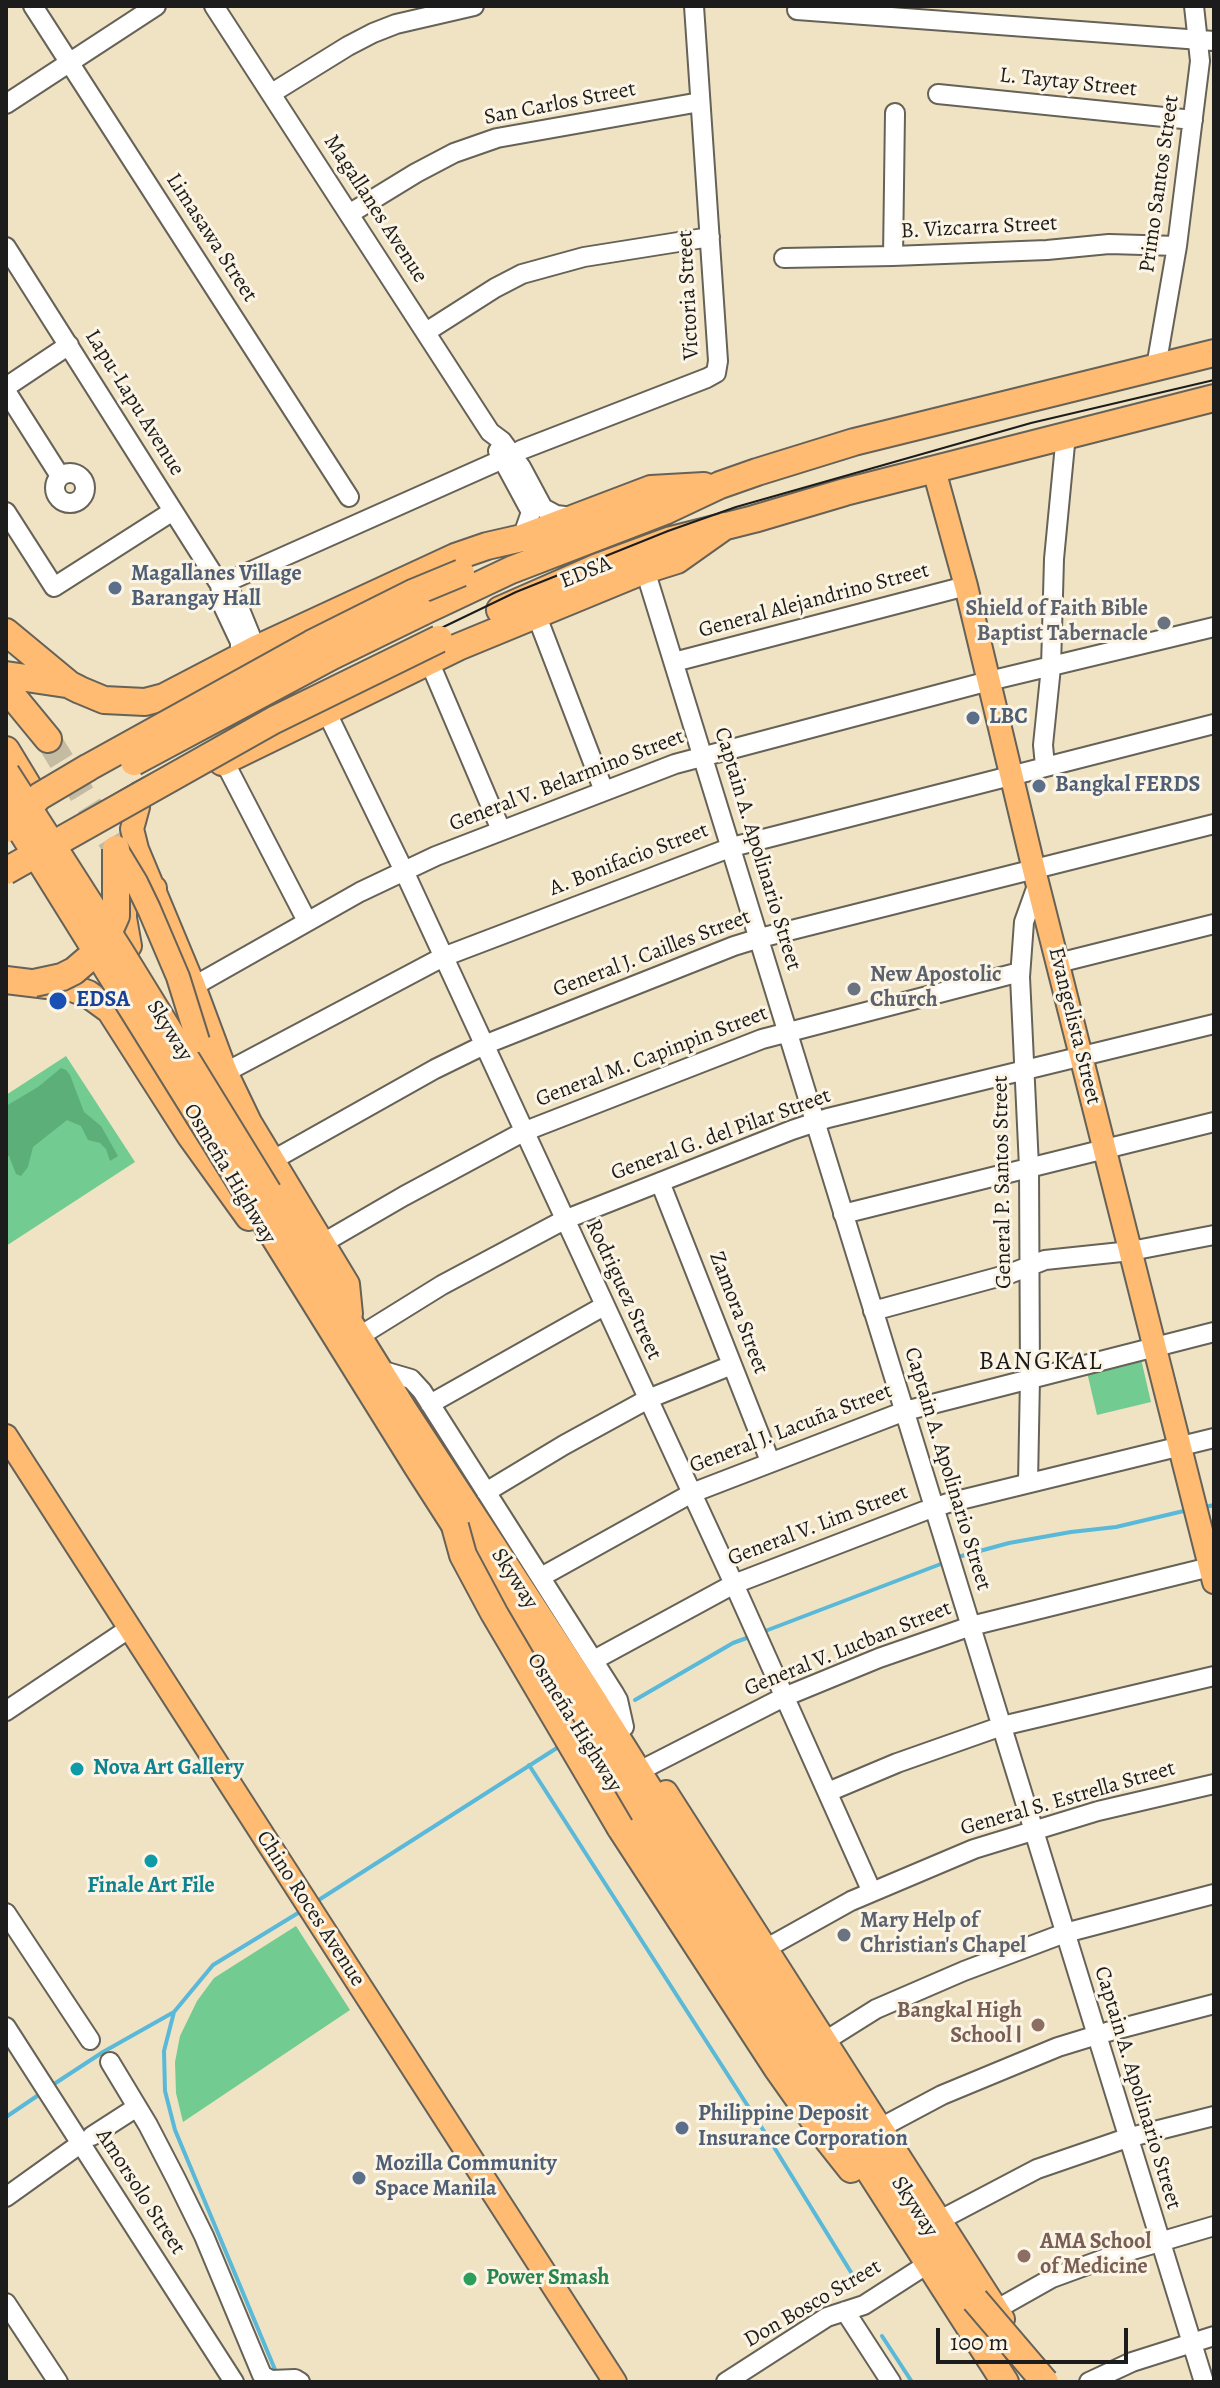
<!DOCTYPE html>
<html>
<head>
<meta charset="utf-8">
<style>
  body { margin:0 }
  #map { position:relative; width:1220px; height:2388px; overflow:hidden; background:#efe3c4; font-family:Alegreya,serif }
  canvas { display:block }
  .frame { position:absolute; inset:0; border:8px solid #1c1c1c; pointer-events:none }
  .scale { position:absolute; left:936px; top:2328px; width:192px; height:36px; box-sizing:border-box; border:4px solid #1c1c1c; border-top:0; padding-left:10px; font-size:24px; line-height:28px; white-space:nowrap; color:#1c1c1c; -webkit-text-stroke:6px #fcf5e5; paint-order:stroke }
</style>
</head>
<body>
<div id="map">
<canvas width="1220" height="2388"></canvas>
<div class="frame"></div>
<div class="scale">100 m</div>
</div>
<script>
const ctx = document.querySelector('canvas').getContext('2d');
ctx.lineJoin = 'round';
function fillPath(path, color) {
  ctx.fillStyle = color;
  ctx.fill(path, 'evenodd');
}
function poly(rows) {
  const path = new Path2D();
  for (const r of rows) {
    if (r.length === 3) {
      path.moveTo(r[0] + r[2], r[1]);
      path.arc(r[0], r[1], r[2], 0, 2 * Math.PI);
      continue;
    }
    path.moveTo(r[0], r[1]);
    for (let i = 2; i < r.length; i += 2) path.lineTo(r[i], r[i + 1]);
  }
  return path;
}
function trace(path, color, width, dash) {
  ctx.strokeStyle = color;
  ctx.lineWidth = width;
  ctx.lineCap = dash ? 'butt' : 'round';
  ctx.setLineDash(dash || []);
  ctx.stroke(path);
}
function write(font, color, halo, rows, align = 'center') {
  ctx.font = font + ' Alegreya,serif';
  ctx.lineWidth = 6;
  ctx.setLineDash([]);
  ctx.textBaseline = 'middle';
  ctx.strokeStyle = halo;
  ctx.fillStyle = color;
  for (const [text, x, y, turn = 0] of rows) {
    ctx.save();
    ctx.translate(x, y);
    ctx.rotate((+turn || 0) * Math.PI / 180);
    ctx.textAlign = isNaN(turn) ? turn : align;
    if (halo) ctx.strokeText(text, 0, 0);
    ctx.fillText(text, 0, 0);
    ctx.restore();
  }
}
fillPath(poly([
  [66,1056,135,1162,6,1246,6,1095],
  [1141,1359,1151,1402,1097,1415,1087,1372],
  [296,1926,350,2010,183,2122,176,2093,175,2062,180,2036,197,2001,214,1978]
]), '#72cb90');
fillPath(poly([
  [61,1068,66,1070,70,1075,84,1112,101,1126,118,1156,110,1161,106,1149,100,1143,88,1140,81,1126,67,1120,33,1147,28,1167,21,1176,16,1174,9,1156,6,1156,6,1106,38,1087]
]), '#5daf7a');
trace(poly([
  [1205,1507,1214,1505],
  [954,1558,1009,1543,1071,1532,1116,1527,1188,1510],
  [760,1633,946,1562],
  [635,1700,733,1643,752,1636],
  [529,1765,769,2139,857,2282],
  [314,1903,560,1746],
  [174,2012,164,2051,165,2091,175,2130,276,2372],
  [51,2086,103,2052,174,2012,213,1965,303,1910],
  [6,2117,40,2094],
  [882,2336,912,2382]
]), '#5ab8d8', 4);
trace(poly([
  [48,739,116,849]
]), '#c5bba2', 26, [26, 13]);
const minor = poly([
  [33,6,349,497],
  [214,6,490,432,502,441,521,467,543,508,556,515,573,517],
  [797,10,1214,41],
  [272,93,348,46,373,33,396,24,474,6],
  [938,94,1193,120],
  [6,104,156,6],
  [349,214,416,173,454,153,497,138,700,102],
  [6,247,220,585,236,600,256,649],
  [893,256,895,113],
  [784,258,893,256,1047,250,1109,244,1177,246],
  [426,332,495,288,522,274,584,257,710,237],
  [1156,367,1177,246,1200,61,1194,6],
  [6,387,69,345],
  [6,391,60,476],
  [521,450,707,378,716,373,718,361,694,6],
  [498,451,531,512,522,538],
  [70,488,15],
  [6,512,54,587,173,511],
  [645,570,1204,2382],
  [220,585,512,455],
  [220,585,223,606,240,642,240,658],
  [536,614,604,791],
  [429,661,501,830],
  [674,662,966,586],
  [326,711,404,871,734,1584,872,1892],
  [224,761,307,921],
  [1045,766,1043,745,1051,667,1054,559,1066,434],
  [1058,963,1214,924],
  [194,986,360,892,436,856,675,764,989,681,1214,627],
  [226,1072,443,957,732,847,1214,724],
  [273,1160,435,1069,484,1045,734,946,760,938,1214,824],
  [660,1182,770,1461],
  [843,1214,1214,1122],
  [323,1243,404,1196,523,1132,762,1039,1020,972],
  [873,1311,1009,1274,1045,1260,1131,1251,1214,1235],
  [363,1334,442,1285,564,1220,792,1130,828,1118,1214,1024],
  [387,1372,411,1379,422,1391,614,1693,618,1700,624,1727],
  [430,1404,604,1306],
  [1028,1483,1030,1378,1029,1167,1020,977,1024,922,1038,883],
  [486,1492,564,1445,648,1399,732,1365],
  [541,1577,692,1493,905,1411,1214,1332],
  [594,1660,734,1584,924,1511,948,1503,1214,1438],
  [6,1711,130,1628],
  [649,1766,784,1697,879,1658,971,1626,1214,1566],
  [828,1792,897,1763,1002,1726,1214,1676],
  [6,1913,90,2040],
  [765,1949,851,1901,974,1849,1098,1811,1214,1784],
  [6,2027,234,2382],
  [825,2041,876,2009,964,1971,1065,1933,1214,1894],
  [110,2062,148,2125,176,2179,204,2236,262,2375,271,2380,295,2379,300,2382],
  [880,2128,942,2095,1058,2047,1107,2032,1214,2004],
  [92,2136,137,2107],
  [6,2197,80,2144],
  [940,2220,1037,2169,1127,2138,1214,2116],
  [6,2303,58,2382],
  [997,2309,1052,2278,1112,2256,1214,2226],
  [845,2311,891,2382],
  [726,2382,827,2317,864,2305,923,2267],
  [1089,2382,1132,2362,1214,2336]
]);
const major = poly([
  [934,470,966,586,1034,870,1214,1582],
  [138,807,132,829,137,849,194,986,226,1072,250,1122,348,1284,351,1314],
  [130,946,125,918,125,907,130,894,139,887,146,886,155,888],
  [198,1041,226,1103],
  [6,1436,615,2382],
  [666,1792,1003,2319]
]);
const highway = poly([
  [500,610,598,567,671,540,754,519,845,492,1214,398],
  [422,612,511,570,667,510,720,485,757,472,854,442,1214,353],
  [6,632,70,685,80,690,104,700,145,702,164,697,256,649,455,557,487,546,522,538,651,489,704,486],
  [6,675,66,684],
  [6,688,48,739],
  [6,750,32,793],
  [222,762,458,647,645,570,677,560,725,526],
  [6,980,72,988,88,994,110,1010,190,1135,249,1217],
  [268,1192,403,1409,586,1689,753,1955,987,2318],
  [252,1201,417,1466,1005,2382],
  [620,1827,777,2068,828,2140,851,2169]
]);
trace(minor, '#666257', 22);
trace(major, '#666257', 26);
trace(highway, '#666257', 30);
trace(minor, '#fff', 18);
trace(major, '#ffbb71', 22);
trace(highway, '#ffbb71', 26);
trace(poly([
  [6,857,132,784,271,710,516,592,668,531,736,507,1031,423,1214,380]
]), '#1c1c1c', 2);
const majorBridge = poly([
  [116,849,136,882,149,909,178,977,198,1041]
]);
const highwayBridge = poly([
  [134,762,332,656,422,612],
  [6,773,121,953,268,1192],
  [6,806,252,1201],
  [6,829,40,796,89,767,311,644,415,592,461,573],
  [6,871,274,720,439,639],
  [34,983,62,977,74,971,102,947,116,916,116,849],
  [455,1526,463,1555,494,1613,620,1827],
  [975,2300,1045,2382]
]);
trace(majorBridge, '#666257', 26, []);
trace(highwayBridge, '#666257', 30, []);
trace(majorBridge, '#ffbb71', 22);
trace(highwayBridge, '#ffbb71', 26);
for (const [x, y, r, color] of [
  [115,588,8,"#5c6f8a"],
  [1164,623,8,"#6b7280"],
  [973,718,8,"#5c6f8a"],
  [1039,786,8,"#5c6f8a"],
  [854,989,8,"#6b7280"],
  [58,1001,10,"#1a4fb4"],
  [77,1769,8,"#0f9aa8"],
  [151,1861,8,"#0f9aa8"],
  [844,1935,8,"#6b7280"],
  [1038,2025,8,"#8d6e63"],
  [682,2128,8,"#5c6f8a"],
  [359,2178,8,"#5c6f8a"],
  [1024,2256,8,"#8d6e63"],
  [470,2279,8,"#2e9e5b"]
]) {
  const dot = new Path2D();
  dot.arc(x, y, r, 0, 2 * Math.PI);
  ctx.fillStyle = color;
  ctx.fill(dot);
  trace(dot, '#fcf5e5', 3);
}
write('22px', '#1c1c1c', '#fcf5e5', [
  ["L. Taytay Street",1068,83,6],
  ["San Carlos Street",560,104,-11],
  ["Primo Santos Street",1160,184,-82],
  ["Magallanes Avenue",375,209,57],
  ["B. Vizcarra Street",979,228,-3],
  ["Limasawa Street",211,238,57],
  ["Victoria Street",689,295,-93],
  ["Lapu-Lapu Avenue",134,403,58],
  ["EDSA",586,573,-22],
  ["General Alejandrino Street",814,601,-15],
  ["General V. Belarmino Street",567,781,-21],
  ["Captain A. Apolinario Street",757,849,73],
  ["A. Bonifacio Street",629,860,-21],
  ["General J. Cailles Street",652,954,-21],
  ["Evangelista Street",1074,1026,76],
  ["Skyway",169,1031,58],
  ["General M. Capinpin Street",652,1057,-21],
  ["General G. del Pilar Street",721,1135,-20],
  ["Osmeña Highway",229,1174,59],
  ["General P. Santos Street",1003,1182,-91],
  ["Rodriguez Street",623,1290,65],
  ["Zamora Street",738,1313,69],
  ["General J. Lacuña Street",791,1429,-21],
  ["Captain A. Apolinario Street",947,1469,73],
  ["General V. Lim Street",818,1526,-21],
  ["Skyway",514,1579,57],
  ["General V. Lucban Street",848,1649,-22],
  ["Osmeña Highway",574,1723,58],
  ["General S. Estrella Street",1068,1799,-16],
  ["Chino Roces Avenue",310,1909,57],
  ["Captain A. Apolinario Street",1137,2088,73],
  ["Amorsolo Street",140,2192,57],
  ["Skyway",914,2207,57],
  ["Don Bosco Street",813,2304,-30]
]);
write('bold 22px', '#4e5e75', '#fcf5e5', [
  ["Magallanes Village",131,575],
  ["Barangay Hall",131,600],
  ["LBC",989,718],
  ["Bangkal FERDS",1055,786],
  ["Philippine Deposit",698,2115],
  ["Insurance Corporation",698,2140],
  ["Mozilla Community",375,2165],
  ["Space Manila",375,2190]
], 'left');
write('bold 22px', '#5b616d', '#fcf5e5', [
  ["Shield of Faith Bible",1148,610,"right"],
  ["Baptist Tabernacle",1148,635,"right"],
  ["New Apostolic",870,976],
  ["Church",870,1001],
  ["Mary Help of",860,1922],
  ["Christian's Chapel",860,1947]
], 'left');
write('bold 22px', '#164399', '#fcf5e5', [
  ["EDSA",76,1001]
], 'left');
write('bold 22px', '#0d838f', '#fcf5e5', [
  ["Nova Art Gallery",93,1769],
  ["Finale Art File",151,1887,"center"]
], 'left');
write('bold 22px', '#785e54', '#fcf5e5', [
  ["Bangkal High",1022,2012],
  ["School Ⅰ",1022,2037],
  ["AMA School",1040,2243,"left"],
  ["of Medicine",1040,2268,"left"]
], 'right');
write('bold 22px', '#27864d', '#fcf5e5', [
  ["Power Smash",486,2279]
], 'left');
ctx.letterSpacing = '2px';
write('26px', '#1c1c1c', '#fcf5e5', [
  ["BANGKAL",1041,1363]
]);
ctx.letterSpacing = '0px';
</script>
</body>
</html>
